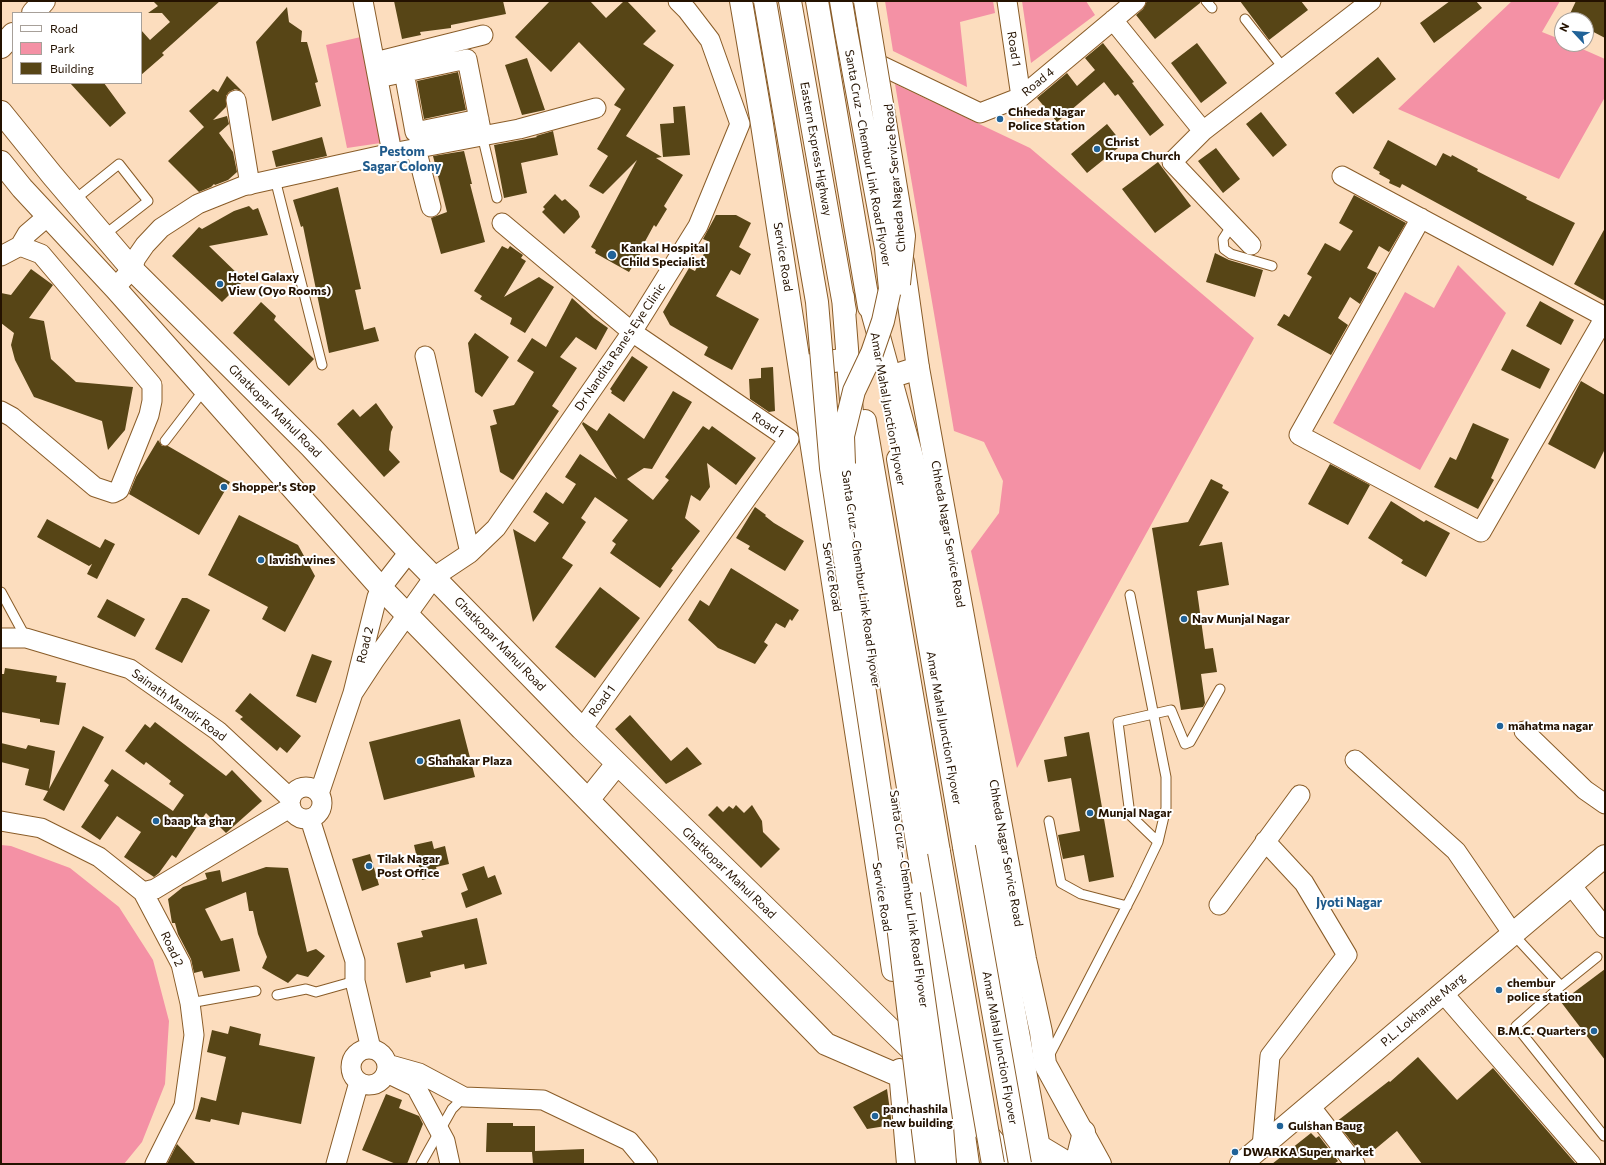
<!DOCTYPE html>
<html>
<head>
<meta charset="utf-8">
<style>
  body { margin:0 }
  #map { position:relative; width:1606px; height:1165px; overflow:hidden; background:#fcddbe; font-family:Commissioner,sans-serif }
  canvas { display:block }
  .frame { position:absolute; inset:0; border:2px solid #241200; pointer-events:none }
  .legend { position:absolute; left:12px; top:12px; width:130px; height:72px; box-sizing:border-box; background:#fff; border:1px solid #a7a099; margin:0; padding:5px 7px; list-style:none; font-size:12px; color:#241200 }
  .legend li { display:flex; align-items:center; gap:8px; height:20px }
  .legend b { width:20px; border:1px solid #a7a099 }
  .north { position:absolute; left:1554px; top:12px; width:40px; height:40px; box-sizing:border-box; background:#fff; border:1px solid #a7a099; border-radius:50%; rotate:296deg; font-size:11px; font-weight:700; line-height:16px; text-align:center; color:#241200 }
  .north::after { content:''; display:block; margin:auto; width:14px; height:18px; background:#216398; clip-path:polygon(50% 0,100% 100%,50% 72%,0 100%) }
</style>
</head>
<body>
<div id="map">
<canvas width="1606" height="1165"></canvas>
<div class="frame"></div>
<ul class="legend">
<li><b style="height:5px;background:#fff"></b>Road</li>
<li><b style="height:11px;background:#f491a5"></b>Park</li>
<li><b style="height:11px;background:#574516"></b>Building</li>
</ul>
<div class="north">N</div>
</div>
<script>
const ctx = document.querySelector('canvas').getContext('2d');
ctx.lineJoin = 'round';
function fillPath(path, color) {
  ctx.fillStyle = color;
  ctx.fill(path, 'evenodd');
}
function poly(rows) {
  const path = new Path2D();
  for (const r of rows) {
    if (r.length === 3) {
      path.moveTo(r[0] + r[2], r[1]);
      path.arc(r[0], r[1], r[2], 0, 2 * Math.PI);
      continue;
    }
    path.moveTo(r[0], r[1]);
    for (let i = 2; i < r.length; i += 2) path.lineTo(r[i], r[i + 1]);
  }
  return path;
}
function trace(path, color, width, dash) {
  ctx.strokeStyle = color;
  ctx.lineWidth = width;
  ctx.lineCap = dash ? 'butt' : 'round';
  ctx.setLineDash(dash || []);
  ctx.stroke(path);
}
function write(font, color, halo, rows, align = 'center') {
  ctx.font = font + ' Commissioner,sans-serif';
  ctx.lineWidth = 4;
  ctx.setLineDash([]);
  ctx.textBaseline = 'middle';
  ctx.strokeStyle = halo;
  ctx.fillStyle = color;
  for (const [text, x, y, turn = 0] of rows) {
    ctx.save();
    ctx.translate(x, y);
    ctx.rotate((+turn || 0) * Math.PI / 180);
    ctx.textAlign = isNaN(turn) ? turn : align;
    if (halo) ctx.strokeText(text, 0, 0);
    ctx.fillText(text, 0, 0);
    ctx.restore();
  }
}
fillPath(poly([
  [885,1,993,1,995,13,960,22,967,87,893,51],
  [1022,1,1086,1,1095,15,1031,63],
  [1512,1,1560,1,1542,32,1562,40,1562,44,1571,44,1605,59,1605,97,1559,179,1398,109],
  [378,33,401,140,347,148,326,45],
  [895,84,1030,148,1254,338,1017,768,971,551,999,513,1003,481,984,442,954,431],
  [1458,265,1506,313,1420,470,1333,423,1405,292,1434,308],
  [1,845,11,846,70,868,119,907,153,960,169,1021,165,1084,142,1142,124,1164,1,1164]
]), '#f491a5');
fillPath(poly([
  [153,1,220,1,162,53,164,55,141,75,141,30,150,40,170,22,162,13,148,13,158,6],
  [394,1,503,1,506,14,451,25,451,28,420,32,421,35,402,39],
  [550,1,590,1,606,18,624,1,627,1,656,31,643,44,674,65,626,136,662,157,656,158,683,175,664,206,667,209,656,227,654,225,642,247,644,248,629,272,595,253,596,250,591,247,637,160,603,194,589,186,608,156,597,149,621,109,614,105,625,89,579,42,551,72,515,37],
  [1147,1,1200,1,1200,3,1155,39,1136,15,1143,9],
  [1240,1,1301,1,1308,10,1269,40],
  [1450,1,1476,1,1482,8,1434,43,1420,23],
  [1576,1,1605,1,1605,38,1586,28,1586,20,1567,20],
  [287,7,289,22,302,31,301,42,307,42,318,82,315,83,321,106,272,121,256,42],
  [1103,43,1134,82,1132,83,1164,125,1150,136,1118,94,1115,96,1104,82,1057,122,1037,98,1067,73,1077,86,1095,70,1085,58],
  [1197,43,1227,83,1201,103,1171,63],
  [1378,57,1396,79,1353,114,1335,93],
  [527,58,545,110,522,115,505,65],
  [458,72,466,110,424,119,417,81],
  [227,76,242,91,235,89,229,92,226,96,226,107,213,120,227,116,229,124,219,133,233,152,237,172,228,180,215,185,214,184,211,187,199,192,168,161,204,127,189,111,213,89,218,92],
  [70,83,104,83,126,113,110,127],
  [685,106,690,155,663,157,660,124,674,123,673,107],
  [1261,112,1287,145,1273,157,1246,124],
  [1107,124,1123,144,1087,173,1071,154],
  [553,131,558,155,521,163,527,193,504,198,494,145,537,137,536,136],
  [322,137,327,156,276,167,272,151],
  [1388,140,1436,166,1443,153,1451,157,1452,155,1478,169,1477,171,1527,197,1526,199,1575,223,1553,266,1402,184,1400,188,1389,183,1390,180,1379,174,1380,172,1373,168],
  [1216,148,1240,179,1223,193,1198,161],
  [464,151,472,184,470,184,485,242,441,254,431,218,447,212,433,156],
  [1158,162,1191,206,1155,233,1122,189],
  [338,187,361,289,355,290,364,330,375,327,379,341,329,353,303,226,301,227,293,200],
  [555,194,562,201,565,199,578,211,580,217,564,234,542,212,545,209,543,207],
  [1354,195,1406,223,1389,252,1379,246,1367,268,1377,273,1360,304,1350,297,1338,318,1348,325,1331,355,1277,325,1284,314,1289,317,1312,277,1307,274,1325,243,1340,251,1353,231,1339,223],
  [249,206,253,210,258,208,268,235,209,246,244,280,222,302,172,256,199,227,202,229,234,211],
  [716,215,736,215,751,223,739,247,751,254,740,275,731,270,716,296,759,319,732,370,704,355,708,347,670,325,663,312,689,268,695,271,710,242,703,239],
  [1605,228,1605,301,1574,284],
  [502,246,508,249,510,246,520,253,523,255,521,258,526,261,504,297,539,277,554,287,525,333,510,324,512,318,480,299,482,296,474,291],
  [1215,253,1229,260,1263,270,1255,297,1206,282],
  [31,269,53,285,29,318,44,321,51,359,76,382,133,387,125,430,108,450,102,421,34,397,15,360,11,345,14,333,1,323,1,293,11,295],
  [572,298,594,318,608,328,596,350,576,337,560,357,577,368,552,406,559,411,513,480,500,472,490,426,497,424,493,410,514,405,534,372,517,361,532,338,546,347],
  [1540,301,1574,320,1561,345,1526,326],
  [261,302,276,316,274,320,314,359,289,386,233,333],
  [475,333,509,357,482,397,475,392,468,343],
  [1512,349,1550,369,1540,389,1501,370],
  [632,356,648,367,624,402,611,393,612,391,610,389],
  [773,367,775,411,769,412,750,399,749,379,761,378,761,368],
  [1581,381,1605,395,1605,449,1595,469,1548,444],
  [673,391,692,402,652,469,644,468,627,479,653,500,669,480,665,477,703,426,709,430,712,426,756,458,736,485,707,463,710,487,700,501,691,495,685,518,700,531,671,569,673,570,660,588,610,553,616,544,612,541,628,520,595,497,581,518,586,522,562,558,573,565,533,622,513,529,535,542,549,523,533,512,546,492,563,504,576,484,565,477,580,454,617,479,582,424,583,422,597,431,609,413,644,439],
  [376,403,393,427,391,432,389,450,400,462,384,477,337,424,353,409,360,417],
  [1473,423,1509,439,1491,478,1494,480,1478,509,1434,487,1450,457,1456,460],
  [158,440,162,446,168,446,230,482,199,535,129,494,136,477],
  [1330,464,1370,485,1348,525,1308,504],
  [1211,479,1223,485,1222,488,1229,492,1199,546,1222,542,1229,585,1197,591,1205,649,1213,648,1217,672,1201,674,1205,703,1203,707,1181,710,1152,528,1188,522],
  [1391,501,1424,522,1426,520,1450,533,1426,577,1401,563,1403,560,1368,538],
  [755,507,766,515,765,516,774,523,804,541,785,571,748,549,750,546,736,538],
  [239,515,298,545,315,576,285,632,262,619,268,607,208,575],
  [47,519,100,548,105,539,115,544,97,579,87,574,92,564,89,566,37,537],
  [731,568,799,610,792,621,790,619,785,628,776,623,764,642,768,645,755,664,718,648,688,620,700,600,709,606],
  [600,587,640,618,595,678,555,647],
  [182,598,187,598,210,610,182,663,155,649],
  [107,599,145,619,135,637,97,617],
  [312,654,332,661,316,703,296,696],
  [5,668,57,676,56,682,66,683,59,725,40,722,40,719,1,712,1,674,4,674],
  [250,693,301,736,287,753,280,747,277,751,240,719,243,717,235,711],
  [630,715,671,761,687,747,702,764,666,784,615,729],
  [460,719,475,777,384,800,369,742],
  [155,722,226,776,232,770,262,801,226,833,206,813,176,858,172,855,159,873,154,877,124,857,141,832,117,816,100,840,81,827,109,785,104,781,112,769,173,811,184,795,169,784,171,781,146,762,144,765,125,751,145,724,150,728],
  [83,726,104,737,64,811,43,800,48,791,25,785,29,769,1,762,1,743,26,749,28,745,55,751,49,789],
  [1089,732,1114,877,1089,882,1084,855,1063,859,1058,835,1080,831,1071,778,1048,782,1044,760,1067,756,1064,737],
  [736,805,744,813,752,805,762,821,763,832,780,849,761,868,708,815,717,806,723,812,729,806,733,809],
  [432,841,434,849,445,846,449,864,436,867,438,876,422,880,414,845],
  [370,854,379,885,362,891,352,859],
  [484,866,488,878,495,875,502,894,466,908,461,893,468,890,462,874],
  [266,867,288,868,307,952,316,949,325,956,308,977,297,974,288,983,262,968,267,957,258,934,253,911,249,911,246,892,205,909,221,941,233,938,240,971,204,978,202,971,194,973,191,959,178,934,175,923,172,923,168,899,183,887,207,879,205,873,220,870,222,882],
  [477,918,487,964,465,969,464,964,430,972,431,977,406,983,397,943,423,937,421,931],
  [1605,969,1605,1060,1561,1002],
  [230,1026,261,1034,259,1045,315,1057,301,1124,242,1112,239,1125,211,1119,210,1122,195,1119,201,1097,216,1101,226,1057,207,1052,212,1030,228,1034],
  [1418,1057,1457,1100,1493,1068,1576,1164,1422,1164,1397,1131,1367,1156,1358,1144,1355,1146,1336,1122,1389,1081,1390,1082],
  [887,1089,892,1125,867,1129,853,1107],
  [386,1094,402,1100,399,1108,419,1116,423,1124,407,1164,396,1164,362,1150],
  [487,1123,513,1123,513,1126,535,1126,535,1151,584,1149,584,1164,533,1164,532,1152,486,1152],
  [1311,1133,1316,1138,1319,1136,1338,1161,1334,1164,1272,1164],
  [177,1144,196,1164,167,1164]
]), '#574516');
const lane = poly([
  [1206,1,1212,8],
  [1245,19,1285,70],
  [482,135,497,198],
  [275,179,322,365],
  [73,201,119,164,148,201,103,236],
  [1232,225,1223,239,1224,249,1231,254,1272,266],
  [165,441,204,390],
  [1,592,26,638],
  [1049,821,1061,883,1081,894,1127,906],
  [1158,842,1130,815,1118,722,1171,710,1185,744,1190,742,1220,689],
  [1513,934,1561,986,1516,1026,1604,1136],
  [1561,986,1597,957],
  [277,995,306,989,316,992,355,981],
  [190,1003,256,991],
  [1049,1056,1136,888,1158,842,1166,808,1166,777,1130,595],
  [421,1164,452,1109,464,1097]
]);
const street = poly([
  [363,1,392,153],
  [1007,1,1021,97],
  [1113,20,1203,131],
  [375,62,483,35],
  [882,66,980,113,1021,97,1136,1],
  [404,72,415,132,479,119],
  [378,78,467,59,482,135],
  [236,100,250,185],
  [416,148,431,207],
  [1342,176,1605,317],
  [1421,218,1299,435,1481,532,1605,317],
  [502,223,632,332,789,439,582,729],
  [1251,245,1172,162,1203,131,1371,1],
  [1,256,20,246],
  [115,288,132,269,136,258,145,245,161,228,198,204,243,186,392,153,519,129,596,108],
  [425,356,470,553],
  [1,411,12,417,95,487,113,493,119,490,149,415,152,401,152,385,41,254,20,246,27,234,48,216],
  [1,638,26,638,130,669,218,731,291,799],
  [353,693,374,661,434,577,470,553,496,528,632,332,698,226,740,124,710,40,687,10,678,1],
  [1524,731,1585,790,1605,804],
  [1355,760,1456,851,1513,934],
  [306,803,16],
  [319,794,353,693,377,597,381,588,409,552],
  [310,819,355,961,355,981,371,1049],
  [1,821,41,828,99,857,143,892,181,964,190,1003,194,1035,184,1106,155,1164],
  [1571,885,1605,928],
  [143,892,155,889,291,807],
  [1219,905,1300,795],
  [1443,993,1591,1164],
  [369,1067,18],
  [387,1064,419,1073,464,1097,543,1100,629,1141,648,1164],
  [391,1075,416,1087,445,1141,450,1164],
  [1310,1106,1355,1164],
  [1262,1147,1270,1056,1347,955,1304,883,1265,841],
  [336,1164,359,1082]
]);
const secondary = poly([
  [741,1,761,118,893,970],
  [33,13,44,1],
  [1,47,13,34],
  [1,112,52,175,132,269,311,447,409,552,582,729,922,1060],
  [1,162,22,188,115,288,381,588,826,1044,900,1076,928,1102],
  [903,262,918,368,1025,959,1041,1032,1045,1064,1100,1164],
  [588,800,617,764],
  [900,1070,908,1164],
  [953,1092,1012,1164],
  [1241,1164,1605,856]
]);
const highway = poly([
  [790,1,845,311],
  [817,1,869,307],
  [841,1,846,31],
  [867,293,915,468,1042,1164],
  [843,297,857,478,957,1085,968,1164],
  [800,367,840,360],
  [890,377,918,368],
  [865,421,939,852],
  [898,459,964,847],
  [1039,1146,1069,1164],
  [1076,1164,1084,1132]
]);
trace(lane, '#895c28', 11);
trace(street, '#895c28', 21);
trace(secondary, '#895c28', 24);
trace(highway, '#895c28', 24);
trace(lane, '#fff', 9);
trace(street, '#fff', 19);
trace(secondary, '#fff', 22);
trace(highway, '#fff', 22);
const highwayBridge = poly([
  [765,1,817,302,831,468,889,851,927,1164],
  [865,1,904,236,899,284],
  [844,464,843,436,854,391,872,353,883,321,890,289,886,248,846,31],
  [964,847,1020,1164],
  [939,852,993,1164],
  [909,894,942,1127,945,1164]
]);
trace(highwayBridge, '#895c28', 24, []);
trace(highwayBridge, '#fff', 22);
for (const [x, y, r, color] of [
  [1000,119,4,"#216398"],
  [1097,149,4,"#216398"],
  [612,255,5,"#216398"],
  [220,284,4,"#216398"],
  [224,487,4,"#216398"],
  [261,560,4,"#216398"],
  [1184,619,4,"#216398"],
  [1500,726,4,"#216398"],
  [420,761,4,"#216398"],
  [1090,813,4,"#216398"],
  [156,821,4,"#216398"],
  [369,866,4,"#216398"],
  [1499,990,4,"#216398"],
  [1594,1031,4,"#216398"],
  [875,1116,4,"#216398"],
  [1280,1126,4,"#216398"],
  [1235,1152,4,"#216398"]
]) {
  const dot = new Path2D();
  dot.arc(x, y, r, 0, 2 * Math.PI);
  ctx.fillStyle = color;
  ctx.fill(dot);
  trace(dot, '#fff', 1.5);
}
write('12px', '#241200', '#fff', [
  ["Road 1",1014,49,81],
  ["Road 4",1038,82,-39],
  ["Eastern Express Highway",816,149,80],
  ["Santa Cruz – Chembur Link Road Flyover",868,158,80],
  ["Chheda Nagar Service Road",895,178,-95],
  ["Service Road",783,257,81],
  ["Dr Nandita Rane's Eye Clinic",620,347,-56],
  ["Amar Mahal Junction Flyover",888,409,80],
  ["Ghatkopar Mahul Road",275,411,45],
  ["Road 1",768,425,34],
  ["Chheda Nagar Service Road",948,534,80],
  ["Service Road",832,577,81],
  ["Santa Cruz – Chembur Link Road Flyover",861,579,82],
  ["Ghatkopar Mahul Road",500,644,46],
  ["Road 2",365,645,-76],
  ["Road 1",602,701,-54],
  ["Sainath Mandir Road",179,705,36],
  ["Amar Mahal Junction Flyover",944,728,80],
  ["Chheda Nagar Service Road",1006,853,80],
  ["Ghatkopar Mahul Road",729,873,44],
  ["Service Road",882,897,81],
  ["Santa Cruz – Chembur Link Road Flyover",909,899,82],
  ["Road 2",172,949,65],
  ["P.L. Lokhande Marg",1423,1010,-40],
  ["Amar Mahal Junction Flyover",1000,1048,80]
]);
write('bold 12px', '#241200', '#fff', [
  ["Chheda Nagar",1008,112],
  ["Police Station",1008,126],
  ["Christ",1105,142],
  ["Krupa Church",1105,156],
  ["Kankal Hospital",621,248],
  ["Child Specialist",621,262],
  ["Hotel Galaxy",228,277],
  ["View (Oyo Rooms)",228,291],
  ["Shopper's Stop",232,487],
  ["lavish wines",269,560],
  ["Nav Munjal Nagar",1192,619],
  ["mahatma nagar",1508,726],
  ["Shahakar Plaza",428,761],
  ["Munjal Nagar",1098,813],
  ["baap ka ghar",164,821],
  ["Tilak Nagar",377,859],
  ["Post Office",377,873],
  ["chembur",1507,983],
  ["police station",1507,997],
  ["B.M.C. Quarters",1586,1031,"right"],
  ["panchashila",883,1109],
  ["new building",883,1123],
  ["Gulshan Baug",1288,1126],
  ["DWARKA Super market",1243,1152]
], 'left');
write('bold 13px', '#1f5a8b', '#fff', [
  ["Pestom",402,152],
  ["Sagar Colony",402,167],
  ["Jyoti Nagar",1349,903]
]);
</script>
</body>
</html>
